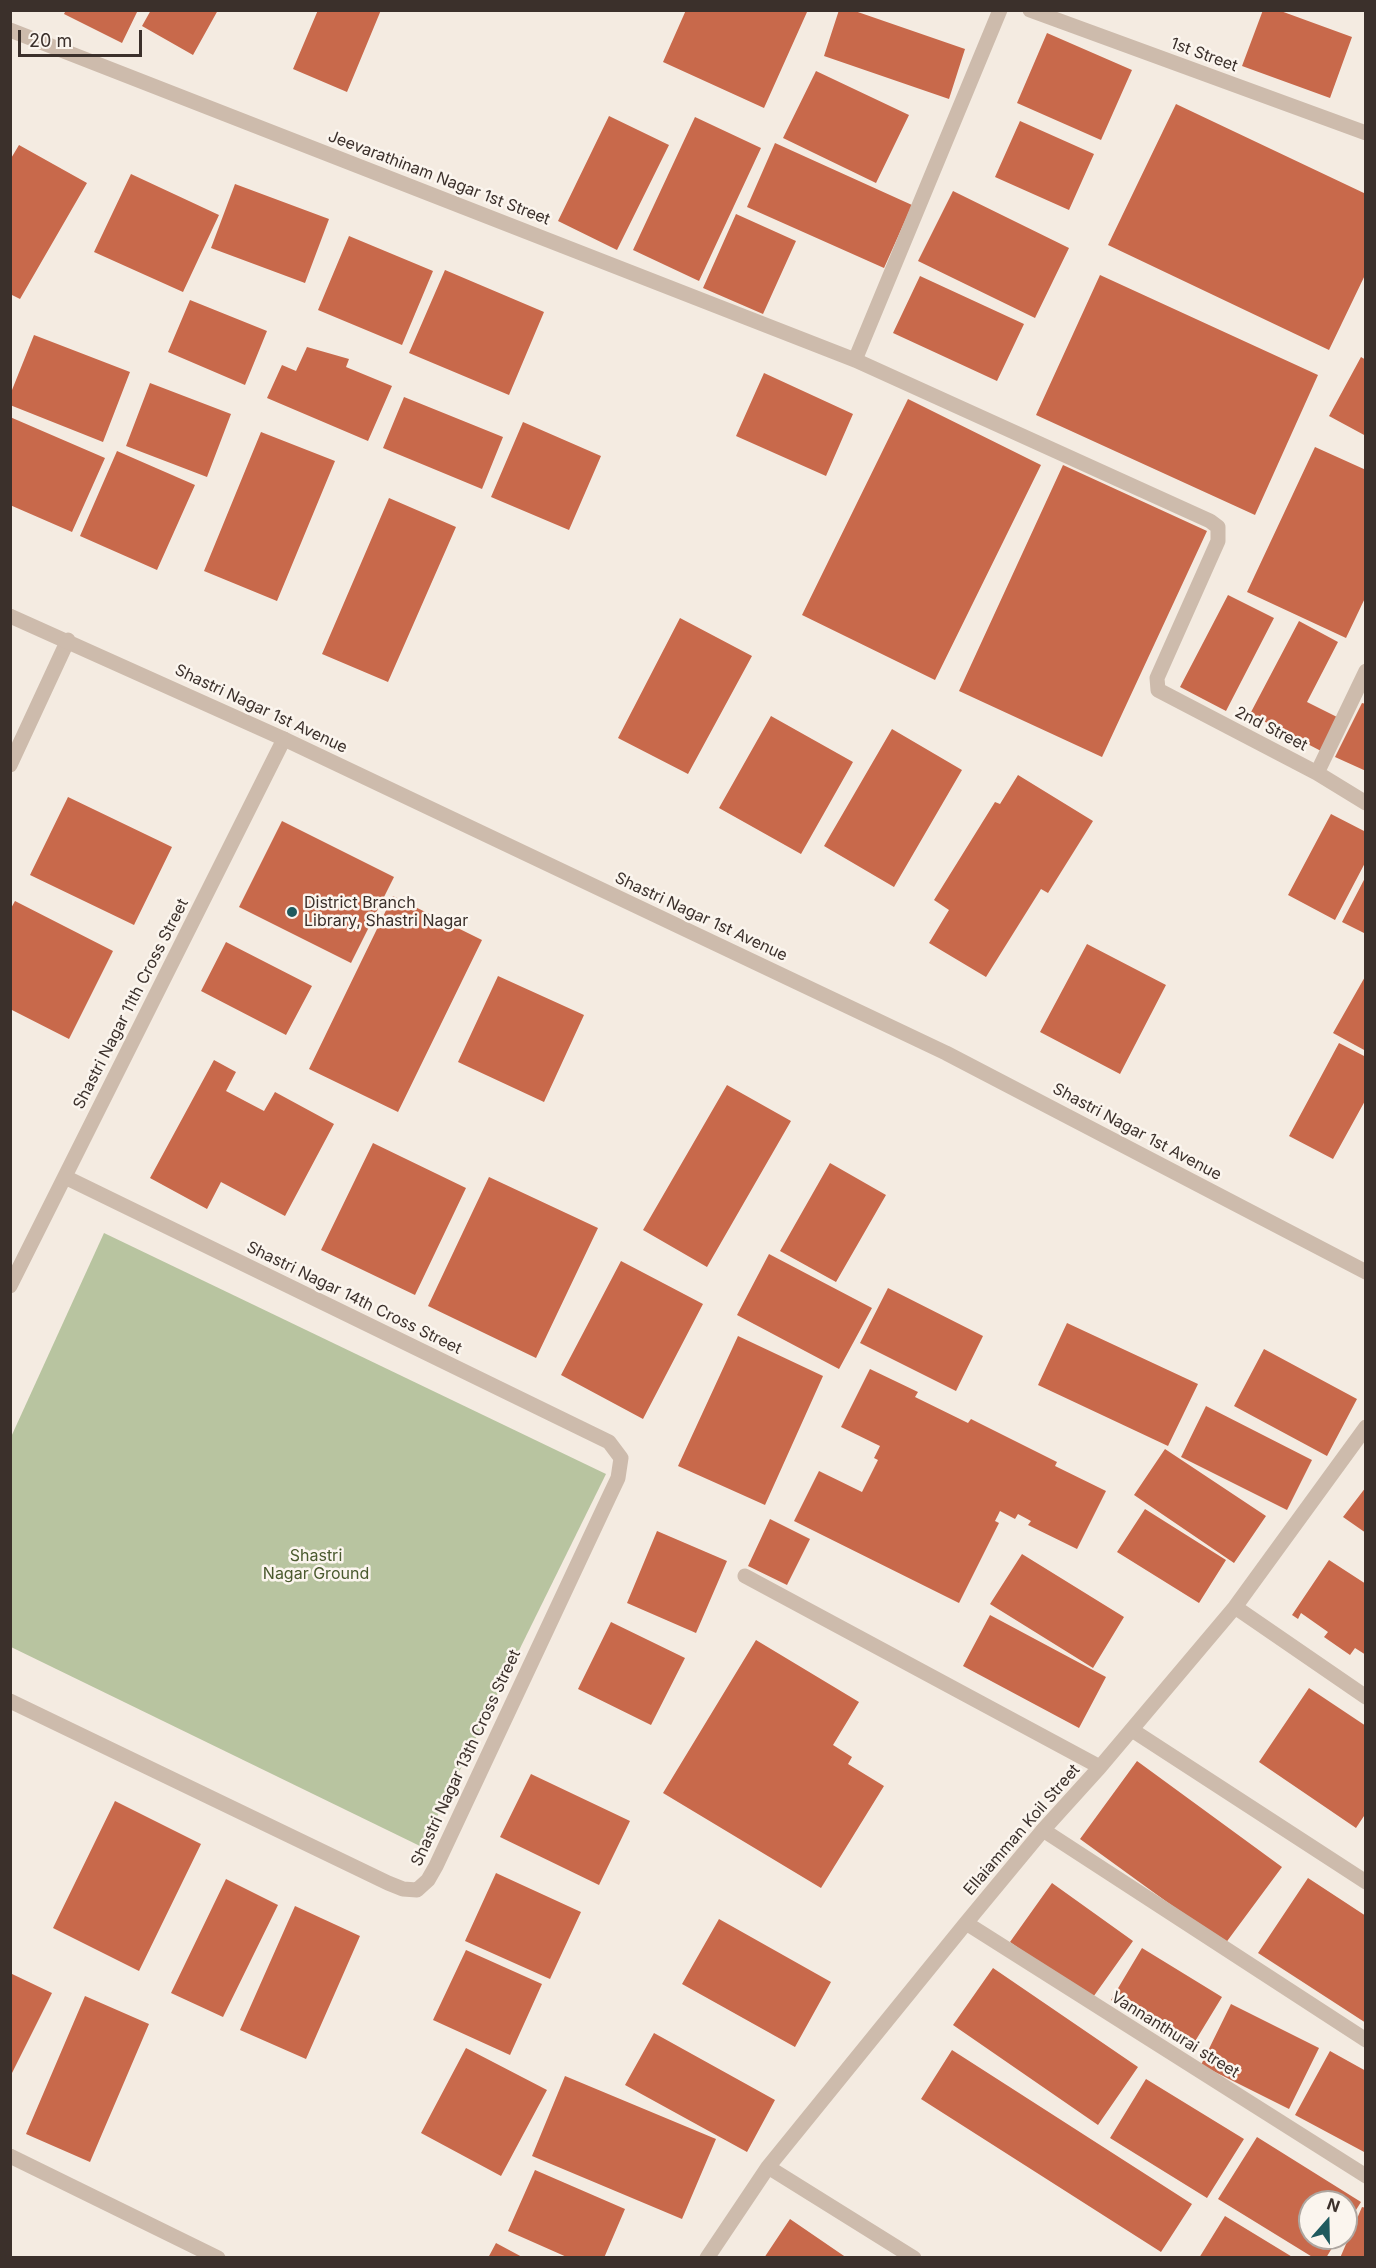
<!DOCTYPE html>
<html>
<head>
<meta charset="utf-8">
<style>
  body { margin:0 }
  #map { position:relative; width:1376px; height:2268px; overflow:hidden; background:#f4ebe1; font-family:Inter,sans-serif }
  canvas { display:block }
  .frame { position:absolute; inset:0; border:12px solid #3b302b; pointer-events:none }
  .north { position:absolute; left:1298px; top:2190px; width:60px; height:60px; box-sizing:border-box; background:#fbf5ee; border:2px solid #aea6a0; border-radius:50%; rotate:20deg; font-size:16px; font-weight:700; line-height:24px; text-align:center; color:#3b302b }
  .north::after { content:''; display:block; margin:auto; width:21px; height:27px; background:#1f5a5e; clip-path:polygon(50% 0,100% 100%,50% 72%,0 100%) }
  .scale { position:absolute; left:18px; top:30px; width:124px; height:27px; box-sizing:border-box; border:3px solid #3b302b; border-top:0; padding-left:8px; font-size:18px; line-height:21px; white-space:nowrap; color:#3b302b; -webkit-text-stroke:4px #fbf5ee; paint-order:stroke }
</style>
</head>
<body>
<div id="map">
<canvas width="1376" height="2268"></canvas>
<div class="frame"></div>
<div class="north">N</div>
<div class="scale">20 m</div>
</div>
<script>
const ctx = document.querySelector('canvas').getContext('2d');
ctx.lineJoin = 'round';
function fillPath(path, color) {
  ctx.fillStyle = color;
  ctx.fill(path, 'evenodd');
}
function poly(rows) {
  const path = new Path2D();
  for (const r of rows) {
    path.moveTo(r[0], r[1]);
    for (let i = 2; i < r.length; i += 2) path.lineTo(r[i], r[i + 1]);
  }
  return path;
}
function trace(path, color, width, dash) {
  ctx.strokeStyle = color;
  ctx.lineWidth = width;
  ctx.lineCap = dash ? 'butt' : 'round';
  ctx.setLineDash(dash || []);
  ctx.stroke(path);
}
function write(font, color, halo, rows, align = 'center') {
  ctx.font = font + ' Inter,sans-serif';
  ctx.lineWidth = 5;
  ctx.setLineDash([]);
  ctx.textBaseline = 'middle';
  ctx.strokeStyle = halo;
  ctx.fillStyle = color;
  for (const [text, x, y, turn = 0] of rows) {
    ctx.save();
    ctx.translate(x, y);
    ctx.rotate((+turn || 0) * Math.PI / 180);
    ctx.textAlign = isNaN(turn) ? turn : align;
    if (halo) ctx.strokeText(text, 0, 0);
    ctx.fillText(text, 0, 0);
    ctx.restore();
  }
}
fillPath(poly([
  [104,1233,606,1474,422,1847,11,1647,11,1437]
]), '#b8c4a0');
fillPath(poly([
  [66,10,138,10,122,43,64,14],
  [151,10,218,10,193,55,142,26],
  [318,10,381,10,347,92,293,69],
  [686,10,807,12,764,108,663,62],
  [839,10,852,10,965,49,949,99,824,56],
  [1263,10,1278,10,1352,37,1330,98,1242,66],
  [1047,33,1132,70,1101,140,1017,103],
  [816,71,909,115,876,183,783,138],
  [1176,104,1366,194,1366,273,1329,350,1108,245],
  [609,116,669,145,617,250,558,221],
  [695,117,761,148,699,281,633,250],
  [1020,121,1094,154,1069,210,995,177],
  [775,143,912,205,884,268,747,207],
  [19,145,87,183,20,299,10,294,10,160],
  [131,174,219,215,183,292,94,252],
  [235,184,329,219,305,283,211,248],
  [953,191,1069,248,1035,318,918,261],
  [736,214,796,241,763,314,703,288],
  [349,236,433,271,402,345,318,310],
  [445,270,544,312,509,395,409,353],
  [1100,275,1318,375,1255,515,1036,415],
  [920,276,1024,324,997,381,893,333],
  [190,300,267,331,245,385,168,352],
  [34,335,130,372,103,442,10,405,10,395],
  [307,347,349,359,346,367,392,386,368,441,267,398,282,365,296,371],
  [1361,357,1366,360,1366,436,1329,416],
  [764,373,853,414,826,476,736,436],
  [150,383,231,414,207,477,126,446],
  [404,397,503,437,482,489,383,448],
  [908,399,1041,465,935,680,802,615],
  [10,417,105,458,72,532,10,505],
  [523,422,601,456,569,530,491,497],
  [261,432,335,461,277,601,204,571],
  [1315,447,1366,470,1366,596,1346,638,1247,592],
  [117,451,195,485,157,570,80,536],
  [1063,465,1207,531,1102,757,959,691],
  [389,498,456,527,388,682,322,654],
  [1228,595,1274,618,1226,711,1180,687],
  [680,618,752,656,688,774,618,738],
  [1299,621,1338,642,1307,702,1339,718,1321,751,1250,714],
  [1362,703,1366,704,1366,771,1335,757],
  [771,716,853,762,801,854,719,808],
  [892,729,962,770,894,887,824,846],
  [1018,775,1093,821,1048,893,1041,889,986,977,929,943,949,910,934,900,995,802,1000,804],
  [68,797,172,847,134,925,30,875],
  [1331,814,1366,832,1366,861,1335,920,1288,895],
  [282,821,394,877,351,963,239,907],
  [1366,876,1366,934,1342,922],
  [393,896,482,940,398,1112,309,1069],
  [15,901,113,951,69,1039,10,1009,10,910],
  [226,942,312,986,286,1035,201,991],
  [1087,944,1166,985,1120,1074,1040,1032],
  [1366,975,1366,1051,1333,1033],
  [498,976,584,1015,544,1102,458,1062],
  [1339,1043,1366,1057,1366,1099,1333,1159,1289,1136],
  [214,1060,236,1072,226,1091,264,1111,275,1092,334,1124,285,1216,221,1182,207,1209,150,1178],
  [727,1085,791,1121,707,1267,643,1230],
  [373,1143,466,1188,415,1295,321,1250],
  [830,1163,886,1195,836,1282,780,1251],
  [489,1177,598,1228,536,1358,428,1306],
  [769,1254,872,1308,839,1369,737,1315],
  [621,1261,703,1304,643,1419,561,1375],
  [888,1288,983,1336,956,1391,860,1343],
  [1067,1323,1198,1384,1168,1446,1038,1385],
  [738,1336,823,1376,765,1505,678,1466],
  [1264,1349,1357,1399,1327,1456,1234,1406],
  [870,1369,918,1392,915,1397,968,1423,971,1419,1057,1462,1055,1466,1106,1491,1077,1549,1028,1525,1031,1521,1018,1514,1015,1519,1000,1511,995,1521,999,1523,959,1603,794,1521,819,1471,862,1492,878,1460,874,1458,880,1446,841,1427],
  [1206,1406,1312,1460,1287,1510,1181,1457],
  [1165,1449,1266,1516,1234,1563,1134,1495],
  [1366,1487,1366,1533,1343,1517],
  [1145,1509,1226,1560,1199,1603,1117,1552],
  [770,1519,810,1539,787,1585,748,1566],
  [657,1531,727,1561,696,1633,627,1603],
  [1022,1554,1124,1617,1093,1668,990,1604],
  [1329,1560,1366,1584,1366,1655,1355,1648,1350,1655,1324,1637,1328,1632,1301,1613,1298,1619,1292,1615],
  [990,1615,1106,1677,1079,1728,963,1666],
  [611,1622,685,1658,651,1725,578,1689],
  [756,1640,859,1702,833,1745,852,1757,848,1764,884,1786,821,1888,663,1793],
  [1309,1688,1366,1726,1366,1813,1356,1828,1259,1762],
  [1137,1761,1282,1867,1225,1944,1080,1839],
  [531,1774,630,1821,599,1885,500,1837],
  [115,1801,201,1844,139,1971,53,1928],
  [496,1873,581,1912,550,1979,465,1941],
  [1308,1878,1366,1916,1366,2023,1258,1953],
  [226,1879,278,1905,223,2017,171,1993],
  [1052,1883,1133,1941,1091,2000,1010,1942],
  [295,1906,360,1936,306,2059,240,2030],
  [719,1919,831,1982,795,2047,682,1984],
  [1142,1948,1222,1997,1191,2048,1111,2000],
  [466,1950,542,1984,510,2055,433,2020],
  [993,1968,1138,2067,1098,2125,953,2025],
  [10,1973,52,1993,10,2077],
  [85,1996,149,2024,90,2162,26,2134],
  [1231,2004,1319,2048,1289,2109,1201,2065],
  [654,2033,775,2100,747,2152,625,2085],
  [466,2048,547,2090,501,2176,421,2133],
  [952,2050,1192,2204,1161,2252,921,2099],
  [1330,2051,1366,2071,1366,2153,1295,2115],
  [565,2076,716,2139,682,2219,532,2156],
  [1146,2079,1244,2139,1207,2198,1110,2138],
  [1257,2137,1361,2202,1346,2226,1346,2202,1310,2202,1310,2238,1338,2238,1326,2258,1314,2258,1218,2199],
  [535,2170,625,2209,604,2258,569,2258,508,2231],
  [1362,2207,1366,2208,1366,2258,1340,2258],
  [1225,2216,1294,2258,1199,2258],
  [790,2219,847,2258,764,2258],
  [496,2243,524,2258,488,2258]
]), '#c8694b');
trace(poly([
  [1132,1730,1366,1882],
  [1043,1830,1366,2040]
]), '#cdbbac', 15);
trace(poly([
  [1030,10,1366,133],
  [10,30,855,360,1210,521,1218,527,1218,541,1157,678,1158,690,1317,773,1366,803],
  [855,360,1000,10],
  [10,765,68,640],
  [1317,773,1366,671],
  [10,1286,284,739],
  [745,1576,1100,1767],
  [1235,1607,1366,1697],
  [10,1701,388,1883,403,1889,417,1890,428,1880,436,1866,609,1497,618,1478,621,1458,609,1442,65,1177],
  [966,1923,1366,2176],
  [10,2156,218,2258],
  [768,2167,914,2258],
  [707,2258,768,2167,966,1923,1043,1830,1100,1767,1235,1607,1366,1427]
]), '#cdbbac', 15);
trace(poly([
  [10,616,284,739,946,1053,1366,1272]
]), '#cdbbac', 15);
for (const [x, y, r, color] of [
  [292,912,6,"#1f5a5e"]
]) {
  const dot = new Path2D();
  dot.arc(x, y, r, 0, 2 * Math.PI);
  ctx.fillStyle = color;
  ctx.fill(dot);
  trace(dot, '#fbf5ee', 2);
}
write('16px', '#3b302b', '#fbf5ee', [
  ["1st Street",1204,55,20],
  ["Jeevarathinam Nagar 1st Street",439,178,21],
  ["Shastri Nagar 1st Avenue",261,709,25],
  ["2nd Street",1271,729,27],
  ["Shastri Nagar 1st Avenue",701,917,25],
  ["Shastri Nagar 11th Cross Street",131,1004,-63],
  ["Shastri Nagar 1st Avenue",1137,1132,28],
  ["Shastri Nagar 14th Cross Street",354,1298,26],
  ["Shastri Nagar 13th Cross Street",466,1758,-65],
  ["Ellaiamman Koil Street",1022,1830,-49],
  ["Vannanthurai street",1175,2035,32]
]);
write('16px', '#3b302b', '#fbf5ee', [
  ["District Branch",304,903],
  ["Library, Shastri Nagar",304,921]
], 'left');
write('16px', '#4a5a2e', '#fbf5ee', [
  ["Shastri",316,1556],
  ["Nagar Ground",316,1574]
]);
</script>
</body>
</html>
